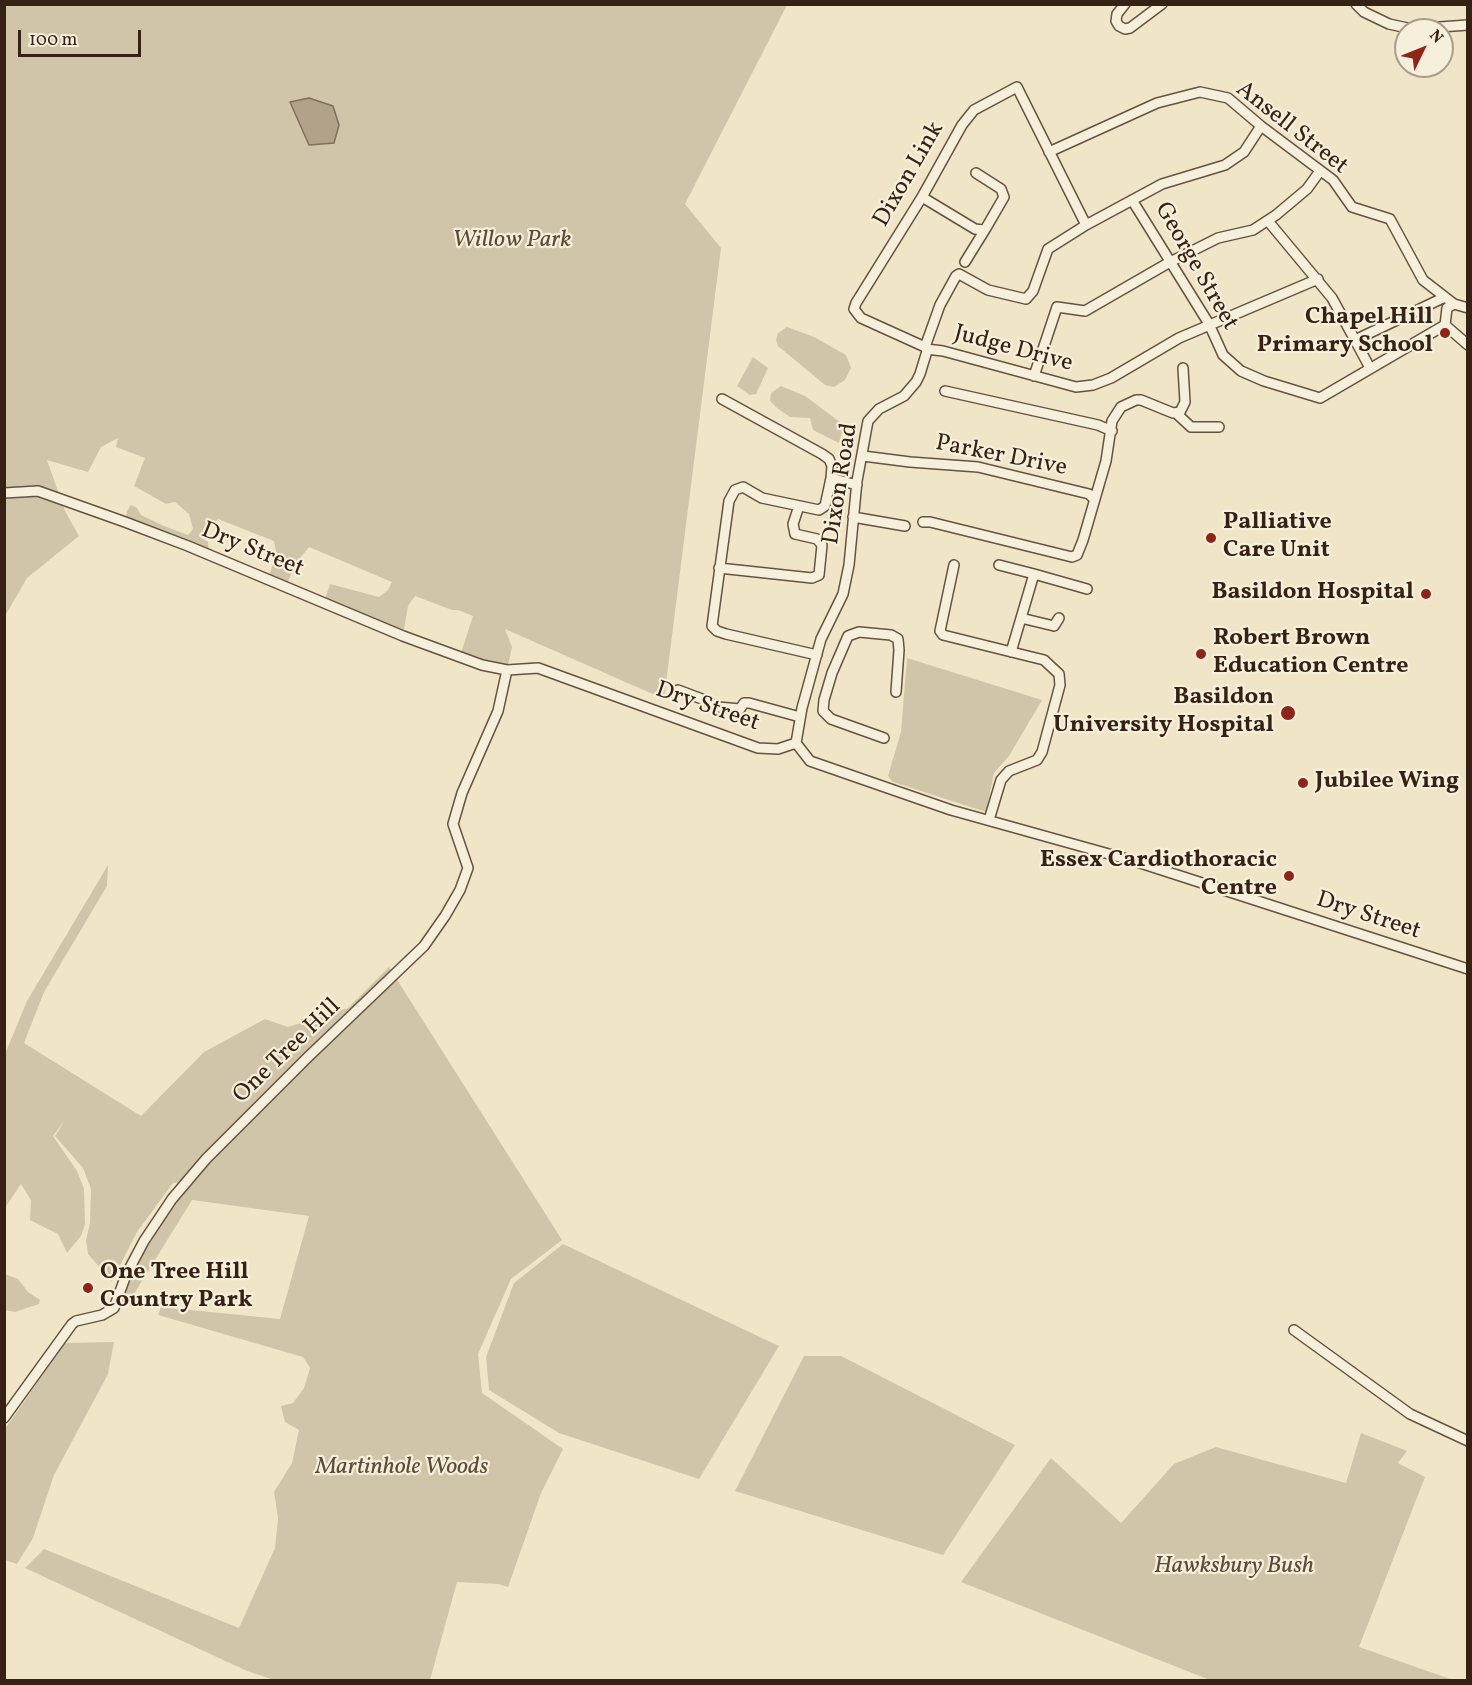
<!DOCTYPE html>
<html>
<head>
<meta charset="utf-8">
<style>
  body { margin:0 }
  #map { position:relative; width:1472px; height:1685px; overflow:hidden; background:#f0e6c7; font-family:Vollkorn,serif }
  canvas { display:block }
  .frame { position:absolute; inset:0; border:6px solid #352214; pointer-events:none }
  .north { position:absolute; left:1394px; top:18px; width:60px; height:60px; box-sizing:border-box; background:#f5efdb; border:2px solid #a89d8b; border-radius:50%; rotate:47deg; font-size:16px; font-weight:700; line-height:24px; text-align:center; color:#352214 }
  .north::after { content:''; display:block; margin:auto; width:21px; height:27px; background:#8f2418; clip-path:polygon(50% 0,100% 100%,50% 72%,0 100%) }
  .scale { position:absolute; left:18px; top:30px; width:123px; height:27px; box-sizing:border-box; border:3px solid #352214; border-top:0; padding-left:8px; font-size:18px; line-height:21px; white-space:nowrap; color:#352214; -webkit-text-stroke:4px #f5efdb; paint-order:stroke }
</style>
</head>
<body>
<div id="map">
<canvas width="1472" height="1685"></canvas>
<div class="frame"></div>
<div class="north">N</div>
<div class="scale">100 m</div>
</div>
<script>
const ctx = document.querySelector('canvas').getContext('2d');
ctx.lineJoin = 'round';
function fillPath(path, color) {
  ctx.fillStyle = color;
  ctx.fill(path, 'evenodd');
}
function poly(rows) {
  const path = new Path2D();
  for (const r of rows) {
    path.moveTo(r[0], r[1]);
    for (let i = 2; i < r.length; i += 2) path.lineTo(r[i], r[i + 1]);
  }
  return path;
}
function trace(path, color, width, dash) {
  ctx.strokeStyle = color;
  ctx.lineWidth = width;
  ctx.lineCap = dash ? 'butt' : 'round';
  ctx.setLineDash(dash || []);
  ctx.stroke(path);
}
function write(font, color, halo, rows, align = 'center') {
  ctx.font = font + ' Vollkorn,serif';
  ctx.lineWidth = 4.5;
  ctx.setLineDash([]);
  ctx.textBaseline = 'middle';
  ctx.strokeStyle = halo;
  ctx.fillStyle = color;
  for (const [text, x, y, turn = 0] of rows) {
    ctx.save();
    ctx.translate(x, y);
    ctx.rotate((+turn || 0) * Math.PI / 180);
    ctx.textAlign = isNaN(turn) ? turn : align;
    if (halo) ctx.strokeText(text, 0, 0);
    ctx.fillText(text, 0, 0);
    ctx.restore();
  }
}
fillPath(poly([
  [5,5,787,5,685,204,721,248,664,699,505,629,512,647,507,670,460,656,473,616,458,610,452,610,415,596,408,606,403,636,324,602,330,584,379,597,388,590,392,582,309,547,296,563,286,586,268,581,276,552,274,541,218,519,200,537,208,542,209,556,125,522,127,511,131,505,137,508,141,515,164,526,188,535,193,529,189,514,175,502,166,504,134,486,145,458,116,447,118,438,101,447,88,472,47,460,65,511,79,536,27,578,5,616,4,482,7,481,4,476],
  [787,327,814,337,846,355,851,368,845,380,834,387,825,385,778,346,776,340,778,333],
  [753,357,768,368,756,394,750,395,737,386],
  [781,386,805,396,844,425,839,443,813,430,810,418,790,417,777,408,770,401,771,393],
  [907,658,1042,700,1009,756,994,773,986,812,893,782,888,776,901,732],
  [108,865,107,886,44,992,24,1043,141,1116,204,1052,265,1019,288,1027,348,1008,389,967,562,1240,511,1279,478,1354,482,1393,563,1449,541,1493,508,1587,498,1584,457,1582,430,1680,274,1680,247,1671,25,1568,44,1549,239,1628,275,1548,278,1518,274,1492,292,1463,299,1430,285,1422,281,1406,293,1403,304,1388,310,1368,303,1357,158,1315,161,1307,280,1319,309,1216,192,1200,134,1294,112,1295,187,1182,173,1183,137,1232,112,1281,88,1254,86,1240,90,1223,91,1189,83,1168,55,1136,65,1120,53,1136,77,1171,84,1189,85,1224,81,1236,67,1253,58,1234,30,1220,31,1200,21,1184,5,1208,5,1054,27,1001],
  [563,1244,779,1346,699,1479,559,1433,489,1390,486,1357,514,1283],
  [5,1274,18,1279,28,1292,40,1300,39,1304,15,1312,5,1310],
  [114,1342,108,1374,54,1475,33,1538,17,1564,5,1560,5,1429,65,1343],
  [804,1356,841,1356,1015,1445,943,1555,735,1491],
  [1361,1433,1407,1451,1398,1463,1425,1477,1359,1647,1453,1680,1210,1680,961,1582,1051,1458,1121,1523,1174,1464,1216,1447,1346,1483]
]), '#d0c5a9');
const water = poly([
  [309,98,333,106,339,125,334,143,309,145,290,102,309,98]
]);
fillPath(water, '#b0a38a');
trace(water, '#7f6f5b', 1.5);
const minor = poly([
  [1125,4,1117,14,1116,21,1119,26,1125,29,1130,28,1162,4],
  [1356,4,1364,12,1389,24,1412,29,1468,25],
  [1049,152,1157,103,1200,92,1228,98,1261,126,1333,180,1352,207,1390,219,1423,280,1454,304,1468,308],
  [922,197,975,229,983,230,986,228,1004,197,1001,189,976,173],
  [1132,200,1209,324,1223,355,1241,371,1264,381,1320,398,1445,325],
  [1268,221,1332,298,1355,340,1445,297],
  [965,262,986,228],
  [1454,304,1447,308,1445,325,1468,345],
  [1355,340,1370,368],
  [925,347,861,318,854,309,856,303,922,197,962,125,974,110,1017,87,1086,225],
  [926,349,943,351,1076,387,1093,385,1111,378,1179,338,1318,279],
  [1034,376,1057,307,1085,311,1170,262,1218,238,1253,230,1276,215,1307,189,1320,171],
  [945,391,1098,425,1112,431],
  [722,399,822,454,829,459,832,466,831,478],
  [1177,414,1191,427,1219,427],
  [863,456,910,462,978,467,1089,494,1094,499],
  [4,493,38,491,125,522,188,546,403,636,482,665,507,670,538,668,758,748,778,749,796,743,810,761,951,810,1134,861,1468,969],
  [853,517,905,526],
  [923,522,930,522,1072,557,1077,555,1083,540,1106,461,1112,421,1121,407,1136,400,1141,400,1173,413,1180,412,1185,402,1183,368],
  [954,565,940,631,943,635,1044,660,1059,674,1060,685,1042,752,1037,760,1009,771,1001,780,989,820],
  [999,565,1034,574],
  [719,568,812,578,819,575,822,545,817,539,795,534,793,524,799,506],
  [1021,618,1054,626,1059,618],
  [1011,652,1034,574,1087,589],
  [817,655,726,634,717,631,712,626,729,501,735,490,743,487,762,498,819,510,825,506,831,478,857,485],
  [678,690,702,699,718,707,740,709,744,703,749,703,800,717],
  [884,738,831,719,823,711,824,700,832,673,848,636,859,632,891,635,898,639,899,650,896,692],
  [796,743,802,708,821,639,843,594,849,565,857,481,868,421,879,409,904,396,916,382,920,374,927,351,925,347,940,305,956,276,959,274,988,290,1026,299,1033,291,1048,249,1086,225,1162,184,1225,165,1244,152,1261,126],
  [1294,1330,1410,1414,1468,1441],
  [4,1418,72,1324,76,1321,102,1315,114,1308,126,1275,144,1241,172,1199,206,1159,307,1058,424,946,445,916,460,890,468,868,453,824,462,793,498,711,507,670]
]);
trace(minor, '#645341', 12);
trace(minor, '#f5efdb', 9);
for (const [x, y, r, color] of [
  [1445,333,6,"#8f2418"],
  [1211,538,6,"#8f2418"],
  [1426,594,6,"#8f2418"],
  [1201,654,6,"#8f2418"],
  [1288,713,8,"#8f2418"],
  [1303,783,6,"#8f2418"],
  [1289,876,6,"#8f2418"],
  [88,1288,6,"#8f2418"]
]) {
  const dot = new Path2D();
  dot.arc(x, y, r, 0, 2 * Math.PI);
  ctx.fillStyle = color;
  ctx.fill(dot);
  trace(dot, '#f5efdb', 2);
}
write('24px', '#352214', '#f5efdb', [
  ["Ansell Street",1291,129,38],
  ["Dixon Link",910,175,-60],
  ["George Street",1195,267,60],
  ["Judge Drive",1013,350,15],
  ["Parker Drive",1001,457,11],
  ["Dixon Road",842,484,-81],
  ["Dry Street",252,551,22],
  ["Dry Street",707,708,19],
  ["Dry Street",1368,917,18],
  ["One Tree Hill",288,1052,-44]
]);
write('italic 24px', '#5c4b39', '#f5efdb', [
  ["Willow Park",512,242],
  ["Martinhole Woods",402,1469],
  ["Hawksbury Bush",1234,1568]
]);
write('bold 24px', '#352214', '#f5efdb', [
  ["Chapel Hill",1433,319],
  ["Primary School",1433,347],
  ["Palliative",1223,524,"left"],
  ["Care Unit",1223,552,"left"],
  ["Basildon Hospital",1414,594],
  ["Robert Brown",1213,640,"left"],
  ["Education Centre",1213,668,"left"],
  ["Basildon",1274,699],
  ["University Hospital",1274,727],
  ["Jubilee Wing",1315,783,"left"],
  ["Essex Cardiothoracic",1277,862],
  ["Centre",1277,890],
  ["One Tree Hill",100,1274,"left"],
  ["Country Park",100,1302,"left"]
], 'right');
</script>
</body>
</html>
